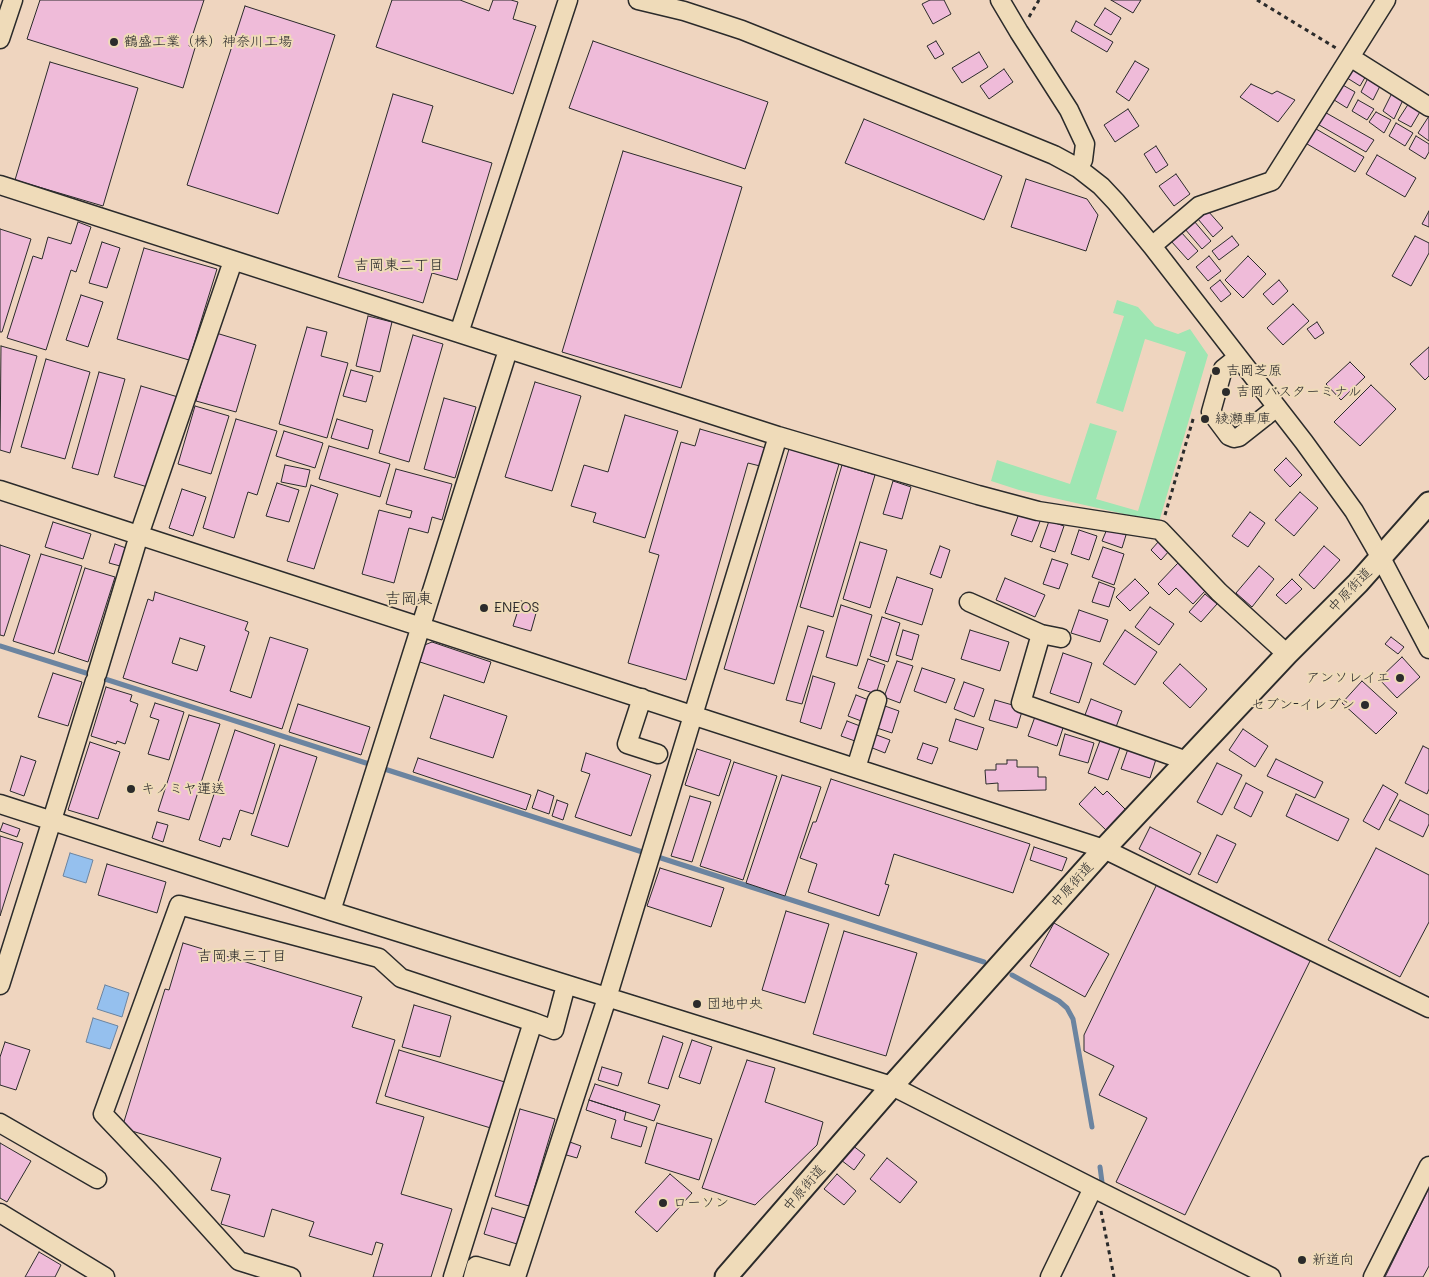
<!DOCTYPE html>
<html>
<head>
<meta charset="utf-8">
<style>
  body { margin:0 }
  canvas { display:block; background:#efd5bf }
</style>
</head>
<body>
<canvas width="1429" height="1277"></canvas>
<script>
const ctx = document.querySelector('canvas').getContext('2d');
ctx.lineJoin = 'round';
function fillPath(path, color) {
  ctx.fillStyle = color;
  ctx.fill(path, 'evenodd');
}
function poly(rows) {
  const path = new Path2D();
  for (const r of rows) {
    path.moveTo(r[0], r[1]);
    for (let i = 2; i < r.length; i += 2) path.lineTo(r[i], r[i + 1]);
  }
  return path;
}
function trace(path, color, width, dash) {
  ctx.strokeStyle = color;
  ctx.lineWidth = width;
  ctx.lineCap = dash ? 'butt' : 'round';
  ctx.setLineDash(dash || []);
  ctx.stroke(path);
}
function write(font, color, halo, rows, align = 'center') {
  ctx.font = font + ' Mali,"Klee One",sans-serif';
  ctx.lineWidth = 4;
  ctx.setLineDash([]);
  ctx.textBaseline = 'middle';
  ctx.strokeStyle = halo;
  ctx.fillStyle = color;
  for (const [text, x, y, turn = 0] of rows) {
    ctx.save();
    ctx.translate(x, y);
    ctx.rotate((+turn || 0) * Math.PI / 180);
    ctx.textAlign = isNaN(turn) ? turn : align;
    if (halo) ctx.strokeText(text, 0, 0);
    ctx.fillText(text, 0, 0);
    ctx.restore();
  }
}
fillPath(poly([
  [1117,300,1138,307,1155,326,1178,334,1190,329,1208,355,1159,522,1019,490,991,481,997,460,1070,484,1090,423,1117,431,1096,499,1138,511,1186,352,1145,339,1123,412,1096,403,1124,316,1113,313]
]), '#9fe6b3');
const water = poly([
  [70,853,93,860,86,883,63,876,70,853],
  [105,985,129,993,122,1017,97,1009,105,985],
  [93,1018,118,1026,110,1049,86,1042,93,1018]
]);
fillPath(water, '#95c0ee');
trace(water, '#6b84a0', 1);
trace(poly([
  [0,646,105,679,984,962],
  [1012,975,1059,1001,1067,1008,1073,1019,1092,1127],
  [1100,1167,1102,1182]
]), '#6b84a0', 5);
const building = poly([
  [40,0,204,0,189,46,195,48,183,88,27,39,40,0],
  [392,0,460,0,489,11,493,0,511,0,518,2,513,19,536,26,513,94,376,47,392,0],
  [930,0,944,0,951,14,933,24,922,4,930,0],
  [1111,0,1141,0,1133,13,1111,0],
  [245,6,335,35,278,214,187,185,245,6],
  [1105,8,1121,18,1111,35,1094,25,1105,8],
  [1076,21,1113,42,1107,52,1071,31,1076,21],
  [593,41,768,102,745,169,569,108,593,41],
  [936,41,944,54,935,59,927,46,936,41],
  [979,52,988,67,962,83,952,68,979,52],
  [1135,61,1149,69,1129,101,1116,92,1135,61],
  [50,62,138,88,103,206,15,180,50,62],
  [1353,66,1367,74,1360,86,1344,76,1353,66],
  [1004,69,1013,82,989,99,980,86,1004,69],
  [1369,76,1382,82,1373,100,1361,92,1369,76],
  [1251,84,1272,94,1277,91,1295,100,1278,122,1240,97,1251,84],
  [1341,84,1355,92,1347,108,1331,98,1341,84],
  [1392,93,1403,100,1394,119,1383,111,1392,93],
  [393,94,433,106,422,142,492,163,457,280,432,273,423,303,338,277,393,94],
  [1358,100,1374,109,1367,120,1352,111,1358,100],
  [1409,103,1421,110,1411,127,1398,120,1409,103],
  [1128,109,1139,126,1115,142,1104,125,1128,109],
  [1321,110,1374,140,1366,152,1314,122,1321,110],
  [1376,112,1391,120,1384,133,1369,122,1376,112],
  [1429,116,1429,141,1418,133,1429,116],
  [864,119,1002,176,984,220,845,163,864,119],
  [1396,123,1413,133,1405,146,1389,136,1396,123],
  [1311,126,1364,157,1355,172,1302,141,1311,126],
  [1416,136,1429,144,1429,152,1425,159,1409,149,1416,136],
  [1156,146,1168,165,1156,173,1144,154,1156,146],
  [623,151,742,187,681,388,562,352,623,151],
  [1377,155,1416,178,1405,197,1366,174,1377,155],
  [1176,174,1190,194,1174,206,1159,186,1176,174],
  [1026,179,1087,199,1098,215,1086,251,1011,227,1026,179],
  [1208,211,1223,228,1213,237,1198,219,1208,211],
  [1429,211,1429,227,1422,224,1429,211],
  [1194,221,1211,241,1202,249,1185,229,1194,221],
  [78,222,91,227,76,272,71,270,46,350,7,338,33,256,42,259,48,237,71,244,78,222],
  [0,229,31,239,2,332,0,332,0,229],
  [1181,232,1198,251,1188,260,1171,241,1181,232],
  [1232,236,1239,245,1219,260,1212,251,1232,236],
  [1415,236,1429,243,1429,253,1411,286,1392,276,1415,236],
  [102,242,120,248,107,288,89,283,102,242],
  [144,248,217,269,189,360,117,339,144,248],
  [1209,256,1221,271,1208,281,1196,267,1209,256],
  [1248,256,1266,274,1243,298,1225,280,1248,256],
  [1220,280,1231,294,1221,302,1210,288,1220,280],
  [1279,280,1288,291,1273,305,1263,294,1279,280],
  [81,295,103,302,88,347,66,340,81,295],
  [1293,304,1309,321,1283,345,1267,328,1293,304],
  [368,316,392,322,380,372,356,366,368,316],
  [1317,322,1324,333,1315,339,1307,329,1317,322],
  [307,327,327,332,321,356,348,363,327,438,279,424,307,327],
  [216,333,256,345,236,412,196,401,216,333],
  [413,335,443,344,409,462,379,453,413,335],
  [1,346,37,356,10,453,0,450,1,346],
  [1429,347,1429,376,1425,380,1410,364,1429,347],
  [46,359,90,372,65,459,21,447,46,359],
  [1350,362,1365,377,1341,400,1326,384,1350,362],
  [351,370,373,376,366,402,343,396,351,370],
  [99,372,125,379,98,475,72,468,99,372],
  [535,382,581,396,552,491,505,477,535,382],
  [1371,385,1396,409,1360,446,1334,422,1371,385],
  [141,386,178,397,151,488,114,477,141,386],
  [444,398,476,407,455,478,424,469,444,398],
  [195,406,229,416,211,474,178,464,195,406],
  [625,415,678,431,645,538,593,522,596,513,571,506,584,465,608,472,625,415],
  [236,419,277,431,257,495,248,492,234,538,203,528,236,419],
  [337,419,373,430,368,449,331,438,337,419],
  [700,429,769,449,764,467,748,463,686,680,628,663,659,555,649,552,681,442,695,446,700,429],
  [284,431,323,443,315,468,276,456,284,431],
  [329,446,390,464,380,497,319,479,329,446],
  [789,449,839,464,774,684,724,669,789,449],
  [1286,458,1302,475,1290,487,1274,470,1286,458],
  [285,465,310,470,306,487,281,482,285,465],
  [842,465,875,475,833,617,800,607,842,465],
  [396,469,452,484,442,520,432,517,428,533,409,528,394,583,362,574,379,510,410,518,412,511,386,504,396,469],
  [893,481,911,487,902,519,883,514,893,481],
  [277,483,299,490,289,522,266,516,277,483],
  [311,485,338,494,314,569,287,561,311,485],
  [182,489,206,497,193,536,169,528,182,489],
  [1300,492,1318,508,1294,536,1275,520,1300,492],
  [1020,511,1041,519,1032,542,1011,535,1020,511],
  [1250,512,1265,523,1248,547,1232,536,1250,512],
  [1049,521,1064,526,1055,552,1040,547,1049,521],
  [53,522,91,534,83,559,45,547,53,522],
  [1107,529,1126,535,1122,548,1102,541,1107,529],
  [1079,530,1097,536,1089,560,1071,554,1079,530],
  [1159,541,1170,550,1161,560,1151,550,1159,541],
  [860,542,887,550,870,608,843,599,860,542],
  [115,544,126,548,120,566,109,563,115,544],
  [0,545,30,555,4,636,0,635,0,545],
  [940,546,950,550,941,578,930,574,940,546],
  [1324,546,1340,560,1314,589,1299,575,1324,546],
  [1103,547,1124,554,1114,585,1092,577,1103,547],
  [41,554,82,566,54,654,13,641,41,554],
  [1052,559,1068,564,1059,589,1043,584,1052,559],
  [1178,563,1205,591,1193,604,1176,588,1169,595,1158,584,1178,563],
  [1259,566,1274,579,1252,607,1236,593,1259,566],
  [85,568,115,577,88,662,58,652,85,568],
  [897,577,933,589,922,625,885,613,897,577],
  [1005,578,1045,595,1035,617,996,600,1005,578],
  [1135,579,1149,593,1130,611,1116,597,1135,579],
  [1292,579,1302,589,1286,604,1276,595,1292,579],
  [1099,582,1115,588,1109,607,1092,602,1099,582],
  [155,592,248,622,245,630,249,632,230,691,251,698,270,637,308,649,282,729,123,678,148,599,153,601,155,592],
  [180,638,205,646,197,671,172,663,180,638],
  [1205,594,1217,604,1201,622,1189,612,1205,594],
  [521,601,538,606,531,631,513,626,521,601],
  [841,605,872,615,857,666,826,657,841,605],
  [1150,607,1174,624,1159,645,1135,627,1150,607],
  [1079,610,1108,620,1100,642,1071,633,1079,610],
  [882,617,900,623,888,662,870,656,882,617],
  [808,626,824,631,802,704,786,700,808,626],
  [903,630,919,635,912,660,896,655,903,630],
  [970,630,1009,642,1000,671,961,659,970,630],
  [1125,630,1157,652,1135,685,1103,664,1125,630],
  [1391,637,1404,647,1398,654,1385,644,1391,637],
  [432,642,491,662,484,683,417,661,422,646,432,642],
  [1063,653,1092,663,1079,703,1050,693,1063,653],
  [1402,657,1420,677,1397,698,1379,679,1402,657],
  [868,659,885,665,876,694,858,688,868,659],
  [897,661,913,666,900,703,884,697,897,661],
  [1180,664,1207,689,1190,708,1163,683,1180,664],
  [922,668,955,679,946,703,914,691,922,668],
  [53,673,82,682,68,726,38,717,53,673],
  [813,676,835,683,821,729,800,722,813,676],
  [1362,681,1397,713,1376,734,1342,703,1362,681],
  [964,682,984,689,974,717,954,709,964,682],
  [106,687,132,695,130,701,138,704,125,744,117,741,116,744,91,736,106,687],
  [444,695,507,716,493,758,430,738,444,695],
  [856,695,871,701,864,722,848,716,856,695],
  [1091,699,1122,711,1116,727,1085,715,1091,699],
  [995,700,1023,708,1017,728,989,720,995,700],
  [155,703,184,712,169,760,148,754,159,720,150,717,155,703],
  [298,704,370,727,361,755,289,732,298,704],
  [882,705,899,711,892,733,874,727,882,705],
  [1036,714,1064,725,1057,746,1028,736,1036,714],
  [189,715,220,724,189,820,158,811,189,715],
  [956,719,984,728,977,750,949,741,956,719],
  [847,721,860,726,855,741,841,736,847,721],
  [1243,729,1268,746,1255,767,1229,750,1243,729],
  [235,730,275,744,253,814,240,810,230,840,223,838,220,847,199,840,235,730],
  [874,734,890,740,885,753,870,747,874,734],
  [1065,734,1094,743,1088,763,1059,755,1065,734],
  [1101,738,1121,745,1108,780,1088,773,1101,738],
  [90,742,120,752,98,819,68,810,90,742],
  [923,743,938,748,932,764,917,759,923,743],
  [280,745,317,757,288,847,251,835,280,745],
  [1129,746,1157,756,1150,778,1121,769,1129,746],
  [1423,746,1429,749,1429,789,1427,794,1405,783,1423,746],
  [697,749,731,760,719,796,685,785,697,749],
  [586,753,651,775,631,836,575,817,590,774,581,771,586,753],
  [21,756,36,761,24,796,10,791,21,756],
  [418,758,531,795,526,810,413,772,418,758],
  [1276,759,1323,782,1315,798,1267,776,1276,759],
  [1007,760,1017,760,1017,767,1038,767,1038,777,1046,777,1046,790,998,791,998,783,986,784,985,770,996,770,996,764,1007,764,1007,760],
  [734,762,777,776,743,880,700,866,734,762],
  [1217,763,1242,775,1222,815,1197,802,1217,763],
  [782,775,821,787,785,896,746,883,782,775],
  [831,779,1030,844,1013,893,894,854,885,884,889,885,879,916,808,892,817,864,800,858,813,822,816,822,831,779],
  [1246,783,1263,792,1251,817,1234,808,1246,783],
  [1383,785,1398,794,1379,830,1363,821,1383,785],
  [1095,787,1103,795,1107,791,1127,811,1107,831,1079,804,1095,787],
  [538,790,554,796,549,814,532,808,538,790],
  [1296,794,1349,819,1338,841,1286,816,1296,794],
  [690,796,711,802,692,862,671,856,690,796],
  [557,800,568,804,563,820,552,816,557,800],
  [1400,800,1429,815,1429,824,1423,837,1389,820,1400,800],
  [157,822,168,825,163,842,152,838,157,822],
  [3,823,20,829,17,837,0,831,3,823],
  [1150,827,1201,853,1190,875,1139,849,1150,827],
  [1217,835,1236,844,1217,883,1198,874,1217,835],
  [0,836,23,843,0,916,0,836],
  [1034,847,1067,858,1062,871,1030,860,1034,847],
  [1376,848,1429,875,1429,922,1400,977,1328,940,1376,848],
  [107,864,166,882,157,913,98,895,107,864],
  [660,868,724,888,711,927,647,906,660,868],
  [1157,884,1311,959,1185,1215,1116,1182,1147,1118,1099,1095,1114,1066,1084,1051,1084,1035,1157,884],
  [786,911,829,924,805,1003,762,990,786,911],
  [1054,923,1109,954,1085,997,1030,966,1054,923],
  [844,931,917,953,886,1056,813,1034,844,931],
  [183,943,362,997,352,1027,395,1040,376,1103,424,1117,401,1194,452,1209,431,1277,373,1277,383,1244,376,1242,372,1255,309,1236,314,1222,272,1209,264,1237,221,1224,230,1195,211,1190,221,1158,122,1128,165,989,169,990,183,943],
  [414,1005,451,1016,440,1057,402,1047,414,1005],
  [663,1036,683,1043,668,1089,648,1083,663,1036],
  [692,1040,712,1047,700,1084,679,1077,692,1040],
  [5,1042,30,1050,16,1090,0,1085,0,1057,5,1042],
  [399,1050,508,1083,494,1129,385,1096,399,1050],
  [747,1060,775,1068,765,1102,823,1122,817,1145,755,1205,702,1188,747,1060],
  [602,1067,622,1073,618,1086,598,1080,602,1067],
  [595,1084,660,1105,654,1121,589,1100,595,1084],
  [589,1100,626,1112,624,1120,647,1127,641,1147,611,1138,616,1120,586,1110,589,1100],
  [520,1109,555,1119,529,1206,495,1196,520,1109],
  [657,1123,712,1139,699,1180,645,1163,657,1123],
  [567,1141,581,1146,577,1158,563,1154,567,1141],
  [0,1143,31,1161,7,1202,0,1198,0,1143],
  [852,1145,865,1155,854,1170,841,1160,852,1145],
  [887,1158,917,1182,900,1203,870,1179,887,1158],
  [670,1174,692,1193,657,1232,635,1212,670,1174],
  [837,1174,856,1191,844,1205,824,1189,837,1174],
  [1429,1188,1429,1266,1423,1277,1385,1277,1429,1188],
  [492,1208,525,1218,517,1244,484,1234,492,1208],
  [39,1252,61,1265,55,1277,25,1277,39,1252]
]);
fillPath(building, '#efbbd9');
trace(building, '#2b2b2b', 1);
const minor = poly([
  [638,0,684,11,742,30,1015,139,1054,155,1078,168,1101,186,1116,202,1152,246,1304,442,1354,511,1381,558,1429,649],
  [1000,0,1019,32,1069,110,1085,144,1083,160,1078,168],
  [0,39,13,0],
  [1350,57,1429,107],
  [0,185,778,436,978,495,1038,511,1160,530,1219,592,1287,654],
  [1152,246,1199,206,1272,181,1386,0],
  [459,333,568,0],
  [1238,357,1223,369,1211,412,1229,436,1234,438,1239,437,1277,407],
  [0,490,1104,849,1429,1008],
  [969,602,1041,634,1061,638],
  [1041,634,1021,703,1187,761],
  [97,674,139,535,233,261],
  [642,698,627,744,658,754],
  [856,768,877,700],
  [0,804,331,911,892,1086,1093,1188,1271,1277],
  [331,911,508,350],
  [0,985,52,820,95,681],
  [533,1022,554,1030,566,985],
  [0,1123,97,1179],
  [0,1213,105,1277],
  [291,1277,239,1261,163,1177,103,1114,179,905,379,958,401,978,533,1022,453,1277],
  [473,1277,476,1266,514,1277],
  [516,1277,607,998,778,436],
  [1050,1277,1093,1188],
  [1373,1277,1429,1166]
]);
const major = poly([
  [726,1277,892,1086,1104,849,1287,654,1358,583,1429,503]
]);
trace(minor, '#2b2b2b', 21);
trace(major, '#2b2b2b', 25);
trace(poly([
  [1257,0,1336,48],
  [1029,17,1039,0],
  [1165,515,1194,416],
  [1101,1211,1114,1277]
]), '#2b2b2b', 3, [4, 4]);
trace(minor, '#efdbb9', 18);
trace(major, '#efdbb9', 21);
for (const [x, y, r, color] of [
  [114,42,5,"#2b2b2b"],
  [1216,371,5,"#2b2b2b"],
  [1226,392,5,"#2b2b2b"],
  [1205,419,5,"#2b2b2b"],
  [484,608,5,"#2b2b2b"],
  [1400,678,5,"#2b2b2b"],
  [1365,705,5,"#2b2b2b"],
  [131,789,5,"#2b2b2b"],
  [697,1004,5,"#2b2b2b"],
  [663,1203,5,"#2b2b2b"],
  [1302,1260,5,"#2b2b2b"]
]) {
  const dot = new Path2D();
  dot.arc(x, y, r, 0, 2 * Math.PI);
  ctx.fillStyle = color;
  ctx.fill(dot);
  trace(dot, '#efdbb9', 2);
}
write('14px', '#2b2b2b', '#efdbb9', [
  ["鶴盛工業（株）神奈川工場",124,42],
  ["吉岡芝原",1226,371],
  ["吉岡バスターミナル",1236,392],
  ["綾瀬車庫",1215,419],
  ["ENEOS",494,608],
  ["アンソレイエ",1390,678,"right"],
  ["セブン-イレブン",1355,705,"right"],
  ["キノミヤ運送",141,789],
  ["団地中央",707,1004],
  ["ローソン",673,1203],
  ["新道向",1312,1260]
], 'left');
write('14px', '#2b2b2b', '#efdbb9', [
  ["中原街道",1350,590,-46],
  ["中原街道",1072,885,-48],
  ["中原街道",804,1188,-49]
]);
write('15px', '#2b2b2b', '#efdbb9', [
  ["吉岡東二丁目",399,265],
  ["吉岡東三丁目",242,956]
]);
write('16px', '#2b2b2b', '#efdbb9', [
  ["吉岡東",409,599]
]);
</script>
</body>
</html>
